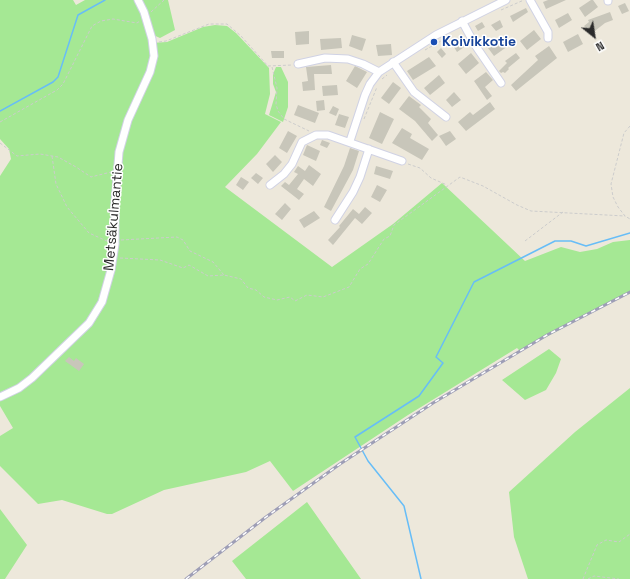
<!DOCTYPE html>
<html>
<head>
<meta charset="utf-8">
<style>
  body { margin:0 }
  #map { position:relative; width:630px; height:579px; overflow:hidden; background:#ede8db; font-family:"Space Grotesk",sans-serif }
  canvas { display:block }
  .north { position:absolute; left:574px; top:16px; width:40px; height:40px; -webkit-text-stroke:3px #fff; paint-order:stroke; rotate:150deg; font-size:11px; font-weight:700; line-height:16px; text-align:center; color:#2a2a2a }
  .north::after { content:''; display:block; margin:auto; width:14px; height:18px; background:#2a2a2a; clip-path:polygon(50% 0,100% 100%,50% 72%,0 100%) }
</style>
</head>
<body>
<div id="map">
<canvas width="630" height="579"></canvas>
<div class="north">N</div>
</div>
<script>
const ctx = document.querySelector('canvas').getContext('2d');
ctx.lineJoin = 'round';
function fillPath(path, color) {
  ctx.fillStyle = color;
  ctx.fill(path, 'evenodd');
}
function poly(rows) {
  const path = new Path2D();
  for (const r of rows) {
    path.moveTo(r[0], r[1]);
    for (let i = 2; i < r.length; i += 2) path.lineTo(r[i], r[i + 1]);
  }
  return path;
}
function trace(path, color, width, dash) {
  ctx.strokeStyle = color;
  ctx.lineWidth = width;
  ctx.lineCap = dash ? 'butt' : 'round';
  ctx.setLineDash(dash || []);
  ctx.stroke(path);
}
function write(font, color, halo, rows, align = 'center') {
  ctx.font = font + ' "Space Grotesk",sans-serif';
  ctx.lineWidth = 3;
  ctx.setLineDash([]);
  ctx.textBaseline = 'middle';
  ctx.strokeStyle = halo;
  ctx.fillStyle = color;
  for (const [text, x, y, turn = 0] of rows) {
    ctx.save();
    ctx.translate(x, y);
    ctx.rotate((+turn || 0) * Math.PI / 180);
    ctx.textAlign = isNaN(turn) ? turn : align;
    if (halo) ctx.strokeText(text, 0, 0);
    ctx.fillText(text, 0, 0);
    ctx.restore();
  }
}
fillPath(poly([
  [0,0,73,0,76,5,85,0,135,0,142,13,151,43,167,42,203,27,215,25,227,26,236,33,269,68,270,94,265,114,281,122,257,154,225,187,332,267,393,224,442,183,525,261,561,247,580,252,597,249,613,242,630,240,630,292,520,351,517,348,408,415,293,491,270,461,246,472,164,490,112,514,107,514,62,500,38,504,0,466,0,436,13,428,0,406,0,176,11,159,9,149,0,139],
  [138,0,168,0,175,30,160,38,151,34],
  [276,67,281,67,288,82,288,107,283,122,269,115,276,92,273,84,273,74],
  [549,349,561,359,556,373,546,390,525,400,502,380],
  [630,388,630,579,528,579,514,537,509,492,575,432],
  [307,502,361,579,246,579,232,561],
  [0,509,27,545,5,579,0,579]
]), '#a5e894');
trace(poly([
  [0,111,53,82,58,77,78,15,105,0],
  [421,579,404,506,368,461,355,437,419,396,443,363,436,357,474,282,555,241,571,241,586,246,630,233]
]), '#67bdf7', 1.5);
fillPath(poly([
  [548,0,566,0,546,9,543,2],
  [591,0,593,0,598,7,585,17,579,8],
  [625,3,629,11,622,14,618,6],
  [526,8,528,12,513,22,510,16],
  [610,12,613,20,605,23,591,34,584,26,589,22,588,20],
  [568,13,572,20,559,28,555,20],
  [500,20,503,27,496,31,491,25],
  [482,22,485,27,478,31,475,26],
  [534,30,541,39,527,50,520,41],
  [309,31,309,44,296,45,295,32],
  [578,34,583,44,568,52,563,42],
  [352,35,366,39,362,51,349,46],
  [341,38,342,48,321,50,320,39],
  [462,38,467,45,457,52,452,44],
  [502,38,508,46,494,56,488,48],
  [391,44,392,55,378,56,376,45],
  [549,46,557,58,516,91,511,85,538,60,535,56],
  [441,48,446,54,442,58,437,52],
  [271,51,284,51,284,58,272,58],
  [471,53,479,63,466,74,458,64],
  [516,53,520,58,508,68,509,69,505,73,503,72,501,73,499,71,507,63,505,61],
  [429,57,436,66,413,80,407,71],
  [331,65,332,74,314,74,315,90,303,91,302,82,308,81,306,67],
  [355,66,367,72,357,88,346,81],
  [486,72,493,80,485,87,492,96,487,100,474,81],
  [439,75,445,83,430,95,424,88],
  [393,82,401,88,389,104,381,98],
  [337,85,338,95,323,96,322,86],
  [454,92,461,100,452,107,446,100],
  [409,96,421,105,419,107,431,119,428,123,438,135,432,141,415,121,399,109],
  [324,100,325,110,317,111,316,101],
  [490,102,495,109,466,131,458,122,470,112,473,115],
  [298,105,319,113,315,123,294,115],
  [333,106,339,109,336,116,329,113],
  [380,112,394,119,382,144,369,138],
  [339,114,349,117,345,128,335,125],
  [402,128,412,134,410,138,429,149,422,160,392,143],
  [288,131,297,136,287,153,279,148],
  [450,131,456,139,446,146,439,136],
  [322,140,330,143,327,148,320,145],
  [307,145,320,151,316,161,303,155],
  [350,148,359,151,353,170,331,211,324,207,344,166],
  [275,155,282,162,273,172,266,164],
  [309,165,321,174,313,186,304,179,297,189,304,194,299,200,281,186,285,182,289,185,298,174,294,172,298,166,305,171],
  [376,166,393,171,390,179,374,174],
  [256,173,263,178,258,184,251,178],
  [241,177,249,182,243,190,236,185],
  [377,185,387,190,380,202,371,197],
  [285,203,291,209,282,220,275,214],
  [365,207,372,213,362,224,355,218,333,245,328,240,340,227,339,226,353,209,359,214],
  [314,211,320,218,304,228,299,220],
  [69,357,74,361,76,358,84,364,79,371,65,361]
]), '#c8c6ba');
const minor = poly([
  [530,0,548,32,548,38],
  [608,0,608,1],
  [462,21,475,45,501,83],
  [393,62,414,92,446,117],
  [298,64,325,58,348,59,363,64,379,72],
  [350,141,365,95,370,84,379,72,436,35,506,0],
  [270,185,284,174,292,164,302,142,316,135,328,135,402,161],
  [335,220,353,192,360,177,369,149],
  [0,397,19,388,32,378,89,323,102,302,111,270,115,244,115,203,119,152,128,120,150,72,154,56,152,39,144,12,138,0]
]);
trace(minor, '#d0d2e4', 9);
trace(poly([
  [501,10,524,0],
  [151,12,164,0],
  [159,42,166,41,209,24,227,24,241,36,268,66,292,65],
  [425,50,448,37],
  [272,67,277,88,276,104,278,111,284,119,309,131],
  [382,79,387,75],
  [364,119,377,87],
  [0,122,57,90,63,84,92,26,101,21,113,19,137,23,140,21],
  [630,126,624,133,611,184,613,197,618,207,625,216,630,219],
  [0,143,17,156,40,154,58,157,76,167,91,177,111,172],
  [52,156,56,184,67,207,89,233,109,242],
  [408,164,420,168,431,178,447,185],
  [121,240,177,237,183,240,190,251,213,262,224,275],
  [525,241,563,212],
  [120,258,160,260,183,268,189,265,208,276,224,275,241,279,248,288,256,290,264,297,277,300,290,297,295,301,307,295,323,297,349,287,360,269,368,264,384,239,390,236,394,225,460,177,483,186,517,205,531,211,625,216],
  [583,579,597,545,606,540,619,542,630,534],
  [588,579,594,576,619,579]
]), '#ccc', 1, [3, 2]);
trace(minor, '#fff', 7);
const rail = poly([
  [186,579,266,517,340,464,433,403,547,335,630,292]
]);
trace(rail, '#9e9eb6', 3);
trace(rail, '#fff', 1.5, [4.5]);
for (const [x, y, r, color] of [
  [434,42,4,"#1a4fb4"]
]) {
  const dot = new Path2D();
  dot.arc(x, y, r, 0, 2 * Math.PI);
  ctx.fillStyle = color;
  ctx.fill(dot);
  trace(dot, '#fff', 1.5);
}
write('bold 14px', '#164399', '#fff', [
  ["Koivikkotie",442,42]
], 'left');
write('14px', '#2a2a2a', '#fff', [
  ["Metsäkulmantie",114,217,-85]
]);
</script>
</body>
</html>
